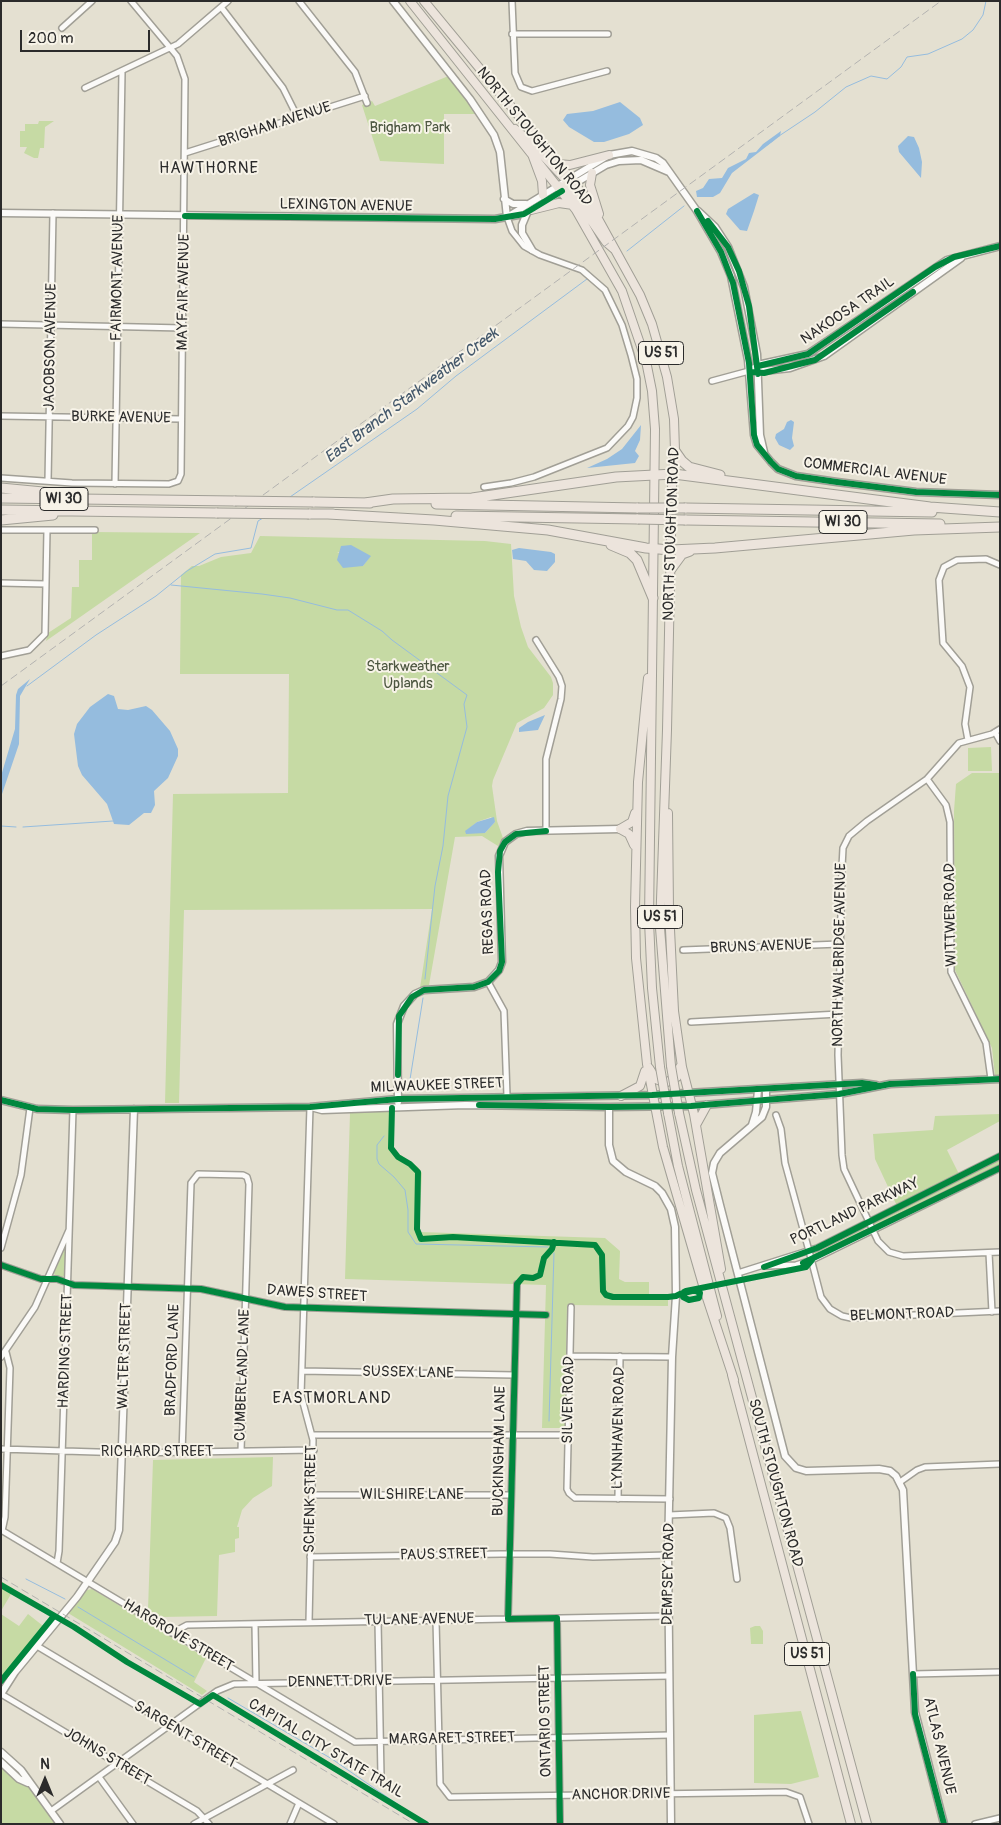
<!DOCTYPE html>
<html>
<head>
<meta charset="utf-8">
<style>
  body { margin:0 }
  #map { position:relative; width:1001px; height:1825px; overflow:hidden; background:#e4e0d1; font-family:Pangolin,sans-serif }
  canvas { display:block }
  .frame { position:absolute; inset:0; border:2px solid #2b2b2b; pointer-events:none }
  .north { position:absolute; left:20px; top:1755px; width:50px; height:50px; -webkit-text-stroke:4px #f7f3e8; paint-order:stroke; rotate:0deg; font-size:14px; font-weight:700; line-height:20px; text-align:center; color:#2b2b2b }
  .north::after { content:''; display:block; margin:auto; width:18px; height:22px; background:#2b2b2b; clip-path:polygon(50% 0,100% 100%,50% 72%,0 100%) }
  .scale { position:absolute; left:20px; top:30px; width:130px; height:22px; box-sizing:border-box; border:2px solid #2b2b2b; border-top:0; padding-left:6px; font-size:15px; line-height:18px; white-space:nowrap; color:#2b2b2b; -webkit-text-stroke:4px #f7f3e8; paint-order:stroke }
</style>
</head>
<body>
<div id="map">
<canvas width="1001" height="1825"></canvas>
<div class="frame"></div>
<div class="north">N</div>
<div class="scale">200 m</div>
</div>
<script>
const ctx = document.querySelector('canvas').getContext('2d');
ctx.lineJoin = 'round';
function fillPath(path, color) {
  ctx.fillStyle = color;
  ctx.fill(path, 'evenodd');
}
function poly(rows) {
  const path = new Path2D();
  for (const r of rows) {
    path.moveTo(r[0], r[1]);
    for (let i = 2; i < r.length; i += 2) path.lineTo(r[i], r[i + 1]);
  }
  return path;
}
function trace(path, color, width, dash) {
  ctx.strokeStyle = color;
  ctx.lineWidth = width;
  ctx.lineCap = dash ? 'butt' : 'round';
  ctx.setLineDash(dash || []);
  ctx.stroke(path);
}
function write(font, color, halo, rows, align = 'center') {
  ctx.font = font + ' Pangolin,sans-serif';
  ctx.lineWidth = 4;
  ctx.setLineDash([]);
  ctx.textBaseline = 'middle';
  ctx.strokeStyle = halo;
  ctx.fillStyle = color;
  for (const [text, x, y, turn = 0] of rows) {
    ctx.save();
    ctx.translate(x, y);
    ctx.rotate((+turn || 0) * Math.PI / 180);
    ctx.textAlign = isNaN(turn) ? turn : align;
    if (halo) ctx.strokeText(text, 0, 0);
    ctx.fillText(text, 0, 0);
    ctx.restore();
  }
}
fillPath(poly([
  [451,75,476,114,444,114,444,164,380,161,362,105,372,101,375,106],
  [39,121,54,121,45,127,44,148,40,148,38,158,34,158,24,153,27,147,20,147,20,131,25,131,25,124,38,124],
  [92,532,200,533,46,641,48,633,71,618,72,587,79,587,79,560,92,560],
  [260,536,485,541,511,544,514,596,521,627,528,647,551,677,553,683,553,695,544,708,517,723,493,780,492,786,497,821,503,838,498,846,482,836,455,837,429,985,420,988,432,909,184,910,179,1103,165,1103,173,794,288,793,289,674,180,674,181,575,192,566,199,566,221,557,251,553],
  [337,552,370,556,363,566],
  [491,817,495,822,485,833,465,832,477,822],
  [991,747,992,771,968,771,968,748],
  [972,773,1000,773,1000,1076,995,1076,992,1048,955,970,954,811,956,784],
  [392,1111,393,1141,395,1151,418,1167,422,1173,419,1232,605,1238,620,1251,619,1279,625,1282,649,1282,649,1296,668,1296,668,1306,567,1305,565,1428,542,1428,546,1285,345,1279,350,1113],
  [1000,1114,1000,1121,947,1150,959,1174,897,1206,875,1159,873,1134,933,1130,935,1116],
  [1000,1159,1000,1164,984,1172,877,1225,874,1224,875,1221],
  [863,1227,865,1231,817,1254,814,1254,815,1251],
  [65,1248,65,1274,63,1277,55,1276,54,1273],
  [273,1457,272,1486,253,1498,242,1510,237,1527,239,1527,239,1538,235,1539,235,1552,219,1555,217,1616,160,1617,148,1610,153,1460],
  [1,1581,14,1589,1,1611],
  [92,1589,206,1658,194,1682,207,1691,202,1695,68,1613,87,1590],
  [1,1614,19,1626,28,1614,47,1629,1,1686],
  [755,1626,760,1626,763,1631,763,1644,751,1644,750,1628],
  [801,1711,819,1777,791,1784,754,1783,754,1715],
  [1,1762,29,1784,60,1824,1,1824]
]), '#c6daa4');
fillPath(poly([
  [620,102,640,118,643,125,629,134,604,142,594,142,569,127,563,120,567,114,593,111],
  [781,131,780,136,732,173,720,193,713,197,697,197,696,191,703,188,709,179,722,178,728,168,746,159,749,153,756,152,763,144],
  [908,136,914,137,919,148,922,162,921,178,899,152,898,146],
  [754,193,759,195,754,211,747,231,740,230,726,214,728,209],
  [791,420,794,422,792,438,794,446,790,450,779,445,775,438,776,434,784,429,787,422],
  [641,425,640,440,635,451,639,456,635,463,587,468,607,459,622,449],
  [351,545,371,556,363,566,343,568,337,560,341,546],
  [519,548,551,552,555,554,555,562,547,571,534,570,526,561,513,559,512,550],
  [30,679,20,696,19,744,1,797,1,776,15,729,16,695,18,689],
  [108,694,114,696,118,709,128,710,146,706,152,710,170,731,178,749,178,756,168,778,154,791,155,805,151,813,144,813,129,825,114,824,107,804,82,775,78,766,74,734,77,724,90,707],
  [545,715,538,730,519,732,519,728,528,722],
  [494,817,495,822,485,833,466,834,465,831,477,822]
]), '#95bcde');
trace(poly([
  [779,136,815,112,846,87,871,76,887,79,901,67,907,57,928,54,962,39,973,30,983,15,986,1],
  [767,145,774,140],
  [627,251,684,206],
  [290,497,417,409,456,376,587,279],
  [171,585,262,594,290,598,337,610,348,610,382,631,392,640,467,695,464,704,467,727,448,796,443,846,435,886,425,979],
  [27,686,96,635,156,596,187,571,215,554,251,548,258,521,263,518],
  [1,826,16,827],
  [23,827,113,821],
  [408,1092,423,998],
  [384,1136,377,1145,377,1159,379,1164,394,1177,405,1190,408,1210,408,1232,416,1244,548,1247],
  [549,1421,554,1253],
  [26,1579,65,1599],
  [78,1607,194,1677],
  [228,1698,332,1759,403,1808]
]), '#95bcde', 1);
const minor = poly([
  [299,1,355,72,367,103],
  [512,1,515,73,521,87,532,91,607,71],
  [221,7,283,88,298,118],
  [62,28,92,1],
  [512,34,608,34],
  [85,88,178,44,228,1],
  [185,153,365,96],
  [1,324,183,328],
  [712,381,749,371],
  [1,416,181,419],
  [1,478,72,483,169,484,178,481,181,474,185,79,177,56,131,1],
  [48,481,53,213],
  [115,484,122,72],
  [484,487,511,483,534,477,607,448,628,426,633,417,637,398,637,379,631,355,622,325,605,290,582,270,540,255,524,246,512,231,507,217],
  [1,530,95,530],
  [1,583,46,584],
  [536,640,559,677,562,686,561,699,546,759,546,831],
  [1,656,29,650,45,634,47,530],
  [1000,729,992,734,959,743,927,779,867,821,849,836,843,848,842,867,838,1055,842,1155,844,1169,878,1241,889,1252,903,1256,1000,1252],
  [995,732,1000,741],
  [968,740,965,724,970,687,962,666,943,643,939,580,944,567,957,560,986,559,1000,565],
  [927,779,946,805,950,822,951,972,986,1043,991,1079],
  [683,950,840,944],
  [488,982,504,1011,507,1096],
  [691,1022,839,1014],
  [776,1115,781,1129,785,1163,809,1251,821,1297,830,1309,842,1316,851,1318,1000,1311],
  [1,1248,21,1175,30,1108],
  [989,1253,992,1312],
  [1,1265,41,1279,57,1279,74,1285,201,1289,285,1307,546,1315],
  [767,1266,796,1265,812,1260,1000,1168],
  [738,1273,817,1248,1000,1156],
  [571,1307,567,1489,569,1493,575,1498,582,1498,670,1499],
  [570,1356,672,1357],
  [1,1357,35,1307,69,1230],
  [302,1371,514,1375],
  [312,1435,568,1435],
  [1,1449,128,1453,314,1450],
  [182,1453,191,1183,198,1174,243,1175,247,1177,249,1184,241,1451],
  [900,1482,917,1470,925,1467,1000,1464],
  [312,1495,511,1495],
  [618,1499,620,1356],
  [669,1515,714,1513,726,1518,730,1528,737,1579],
  [1,1530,355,1742,670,1735],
  [2,1531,5,1517,10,1368,6,1352],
  [310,1557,501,1554,550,1554,593,1557,668,1555],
  [57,1563,59,1551,73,1110],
  [557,1618,560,1824],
  [508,1619,517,1284],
  [436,1620,440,1784,450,1797,786,1792,800,1797,809,1824],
  [378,1621,381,1776],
  [309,1622,313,1440,301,1395,310,1107],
  [255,1624,256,1683],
  [172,1633,187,1625,668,1616],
  [37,1646,334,1824],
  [913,1674,1000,1672],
  [1,1694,197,1811,209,1824],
  [99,1777,133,1824],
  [51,1811,217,1691,234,1684,669,1676],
  [194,1824,293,1770],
  [290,1824,299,1803],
  [975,1824,1000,1818]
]);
const tertiary = poly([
  [393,1,470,99,494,135,500,152,507,217],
  [504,199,513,204,526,204],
  [698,211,715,227,728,247,744,287,757,354,760,435,764,452],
  [1,213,495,219,524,214,606,165,619,161,641,160,669,172],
  [527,213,522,225,522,233,532,250],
  [507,217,609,155,632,151,656,158,663,163,697,211,721,252,731,276,748,360,754,435,757,445,771,462,778,469,796,476,837,482,916,492,1000,495],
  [749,371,762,364,808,354,947,260,1000,246],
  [755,372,790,368,824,356,961,258],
  [766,1089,766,1107,762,1117,720,1153,714,1163,712,1173,720,1205,785,1456,796,1468,806,1471,879,1469,890,1471,896,1476,903,1490,915,1712,944,1824],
  [1,1100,37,1109,73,1110,310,1107,398,1099,652,1095,862,1083,876,1085],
  [398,1102,397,1024,404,1006,415,994,424,990,474,987,488,982,499,970,502,962,499,856,505,842,516,834,527,831,620,829],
  [311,1107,322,1110,465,1105,609,1107,691,1106,839,1094,890,1084,1000,1079],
  [609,1107,609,1145,613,1161,626,1172,655,1186,662,1193,671,1209,675,1227,676,1296,672,1357,668,1555,671,1824],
  [752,1125,756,1112,758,1090],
  [1,1694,15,1672,77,1597,115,1542,119,1530,134,1109],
  [1,1752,21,1770,60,1824],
  [1,1762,19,1779,28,1783]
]);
const primary = poly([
  [410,1,576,210,622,291,646,361,652,391,655,429,649,921,652,988,660,1067],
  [424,1,575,184,592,208,640,295,652,324,667,377,674,419,675,451,672,487,667,730,660,928,671,1066],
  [515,129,531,143,567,181],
  [532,154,542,181,543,195],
  [557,164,570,165,609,155],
  [592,173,590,185,599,214],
  [557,185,568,188,572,193,606,242,614,249],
  [531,210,559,203,573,205],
  [648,678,638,782,635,907,636,958,647,1064,663,1147,705,1292,734,1380],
  [668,813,669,909,674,1011,682,1067,694,1114,721,1269],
  [620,829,629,834,634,845],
  [620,829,632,822,635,813],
  [649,1068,656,1079,665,1083,677,1077,680,1067],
  [621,1096,640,1086,645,1071],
  [668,1113,678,1166,717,1316],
  [679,1113,696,1190,867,1824],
  [696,1125,707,1105],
  [732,1375,851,1824]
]);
const motorway = poly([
  [675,451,682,461,689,467,720,475],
  [1,488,64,494],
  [1,498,235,501],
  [313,502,370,503],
  [365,503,393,499,472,498,616,477,674,474,930,507,1000,512],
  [436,504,638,508],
  [685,508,932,512],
  [1,510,217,513],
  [309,514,333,514],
  [328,514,434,520,548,530,646,548,671,550,715,548,914,530,1000,527],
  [456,516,638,519],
  [1,520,53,515],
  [685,520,940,524],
  [611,545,630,553,637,560,653,598],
  [671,569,682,554,690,551]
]);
trace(minor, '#a19f96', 8);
trace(tertiary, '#a19f96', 9);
trace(primary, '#a19f96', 10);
trace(motorway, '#a19f96', 11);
trace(minor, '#fbfaf8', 5);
trace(tertiary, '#fbfaf8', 6);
trace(primary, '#ece4dc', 8);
trace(motorway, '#ece4dc', 9);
trace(poly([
  [1,686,941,1],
  [1,1577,414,1824]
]), '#b3b2b0', 1, [8, 4]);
const primaryBridge = poly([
  [671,1066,679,1113],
  [660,1067,668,1113]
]);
const motorwayBridge = poly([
  [235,501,313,502],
  [638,508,685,508],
  [217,513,309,514],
  [638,519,685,520]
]);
trace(primaryBridge, '#a19f96', 10, []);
trace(motorwayBridge, '#a19f96', 11, []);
trace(primaryBridge, '#ece4dc', 8);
trace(motorwayBridge, '#ece4dc', 9);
trace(poly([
  [697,211,721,252,733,283,749,363,754,435,757,445,771,462,778,469,796,476,837,482,916,492,1000,495],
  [185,216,495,219,524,214,562,191],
  [708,221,728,247,739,271,749,306,758,374],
  [758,366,808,354,935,267,954,257,1000,246],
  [752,372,764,373,815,360,913,292],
  [398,1075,399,1016,412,997,424,990,474,987,488,982,499,971,502,962,498,872,500,851,505,842,516,834,546,831],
  [1,1100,37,1109,73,1110,310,1107,398,1099,652,1095,862,1083,876,1085],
  [479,1105,609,1107,691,1106,839,1094,890,1084,1000,1079],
  [392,1108,391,1148,398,1157,410,1164,418,1172,417,1229,421,1239,453,1237,595,1245,602,1255,603,1291,606,1295,613,1297,668,1297,676,1296,680,1294,692,1291,696,1291,700,1293,699,1298,689,1300,683,1297,683,1294,684,1292,686,1291,806,1267,812,1260],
  [554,1242,552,1249,544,1258,540,1275,533,1278,523,1277,517,1284,508,1619,557,1618,560,1824],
  [803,1263,1000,1168],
  [1,1265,41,1279,57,1279,74,1285,201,1289,285,1307,546,1315],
  [764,1267,817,1248,1000,1156],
  [1,1585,74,1627,127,1662,200,1704,213,1695,426,1824],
  [913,1674,915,1714,944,1824],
  [1,1681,54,1616]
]), '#00873e', 6);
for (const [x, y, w] of [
  [661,353,45],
  [64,499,48],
  [843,522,48],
  [660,917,45],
  [807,1654,45]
]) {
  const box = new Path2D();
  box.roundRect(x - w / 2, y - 11.5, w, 23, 4);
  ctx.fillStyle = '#f7f3e8';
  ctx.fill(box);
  trace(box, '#2b2b2b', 1);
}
write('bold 14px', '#2b2b2b', null, [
  ["US 51",661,353],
  ["WI 30",64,499],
  ["WI 30",843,522],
  ["US 51",660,917],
  ["US 51",807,1654]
]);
write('15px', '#2b2b2b', '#f7f3e8', [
  ["BRIGHAM AVENUE",275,125,-18],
  ["NORTH STOUGHTON ROAD",534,137,51],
  ["LEXINGTON AVENUE",346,206,1],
  ["FAIRMONT AVENUE",118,278,-89],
  ["MAYFAIR AVENUE",184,292,-89],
  ["NAKOOSA TRAIL",848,311,-34],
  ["JACOBSON AVENUE",51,347,-89],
  ["BURKE AVENUE",121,418,1],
  ["COMMERCIAL AVENUE",875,472,7],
  ["NORTH STOUGHTON ROAD",672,534,-88],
  ["REGAS ROAD",488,912,-92],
  ["WITTWER ROAD",951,915,-91],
  ["BRUNS AVENUE",761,947,-2],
  ["NORTH WALBRIDGE AVENUE",840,955,-89],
  ["MILWAUKEE STREET",437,1086,-2],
  ["PORTLAND PARKWAY",855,1212,-25],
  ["DAWES STREET",317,1294,4],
  ["BELMONT ROAD",902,1315,-2],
  ["HARDING STREET",66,1351,-88],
  ["WALTER STREET",125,1356,-88],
  ["BRADFORD LANE",173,1360,-88],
  ["SUSSEX LANE",408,1373,1],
  ["CUMBERLAND LANE",243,1375,-88],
  ["SILVER ROAD",569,1400,-89],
  ["LYNNHAVEN ROAD",619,1428,-89],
  ["BUCKINGHAM LANE",500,1451,-89],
  ["RICHARD STREET",157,1452],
  ["SOUTH STOUGHTON ROAD",775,1483,75],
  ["WILSHIRE LANE",412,1495],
  ["SCHENK STREET",311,1499,-89],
  ["PAUS STREET",444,1555,-1],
  ["DEMPSEY ROAD",669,1574,-89],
  ["TULANE AVENUE",419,1620,-1],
  ["HARGROVE STREET",178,1636,31],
  ["DENNETT DRIVE",340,1682,-1],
  ["ONTARIO STREET",546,1721,-91],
  ["SARGENT STREET",185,1735,31],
  ["MARGARET STREET",452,1739,-1],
  ["ATLAS AVENUE",939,1746,77],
  ["CAPITAL CITY STATE TRAIL",326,1749,31],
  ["JOHNS STREET",107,1757,31],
  ["ANCHOR DRIVE",621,1795,-1]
]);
write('15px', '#4c5640', '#f7f3e8', [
  ["Brigham Park",410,128],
  ["Starkweather",408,667],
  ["Uplands",408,684]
]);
ctx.letterSpacing = '1px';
write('16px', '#2b2b2b', '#f7f3e8', [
  ["HAWTHORNE",209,169],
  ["EASTMORLAND",332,1399]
]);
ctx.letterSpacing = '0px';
write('italic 16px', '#44586b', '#f7f3e8', [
  ["East Branch Starkweather Creek",412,396,-37]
]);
</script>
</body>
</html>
